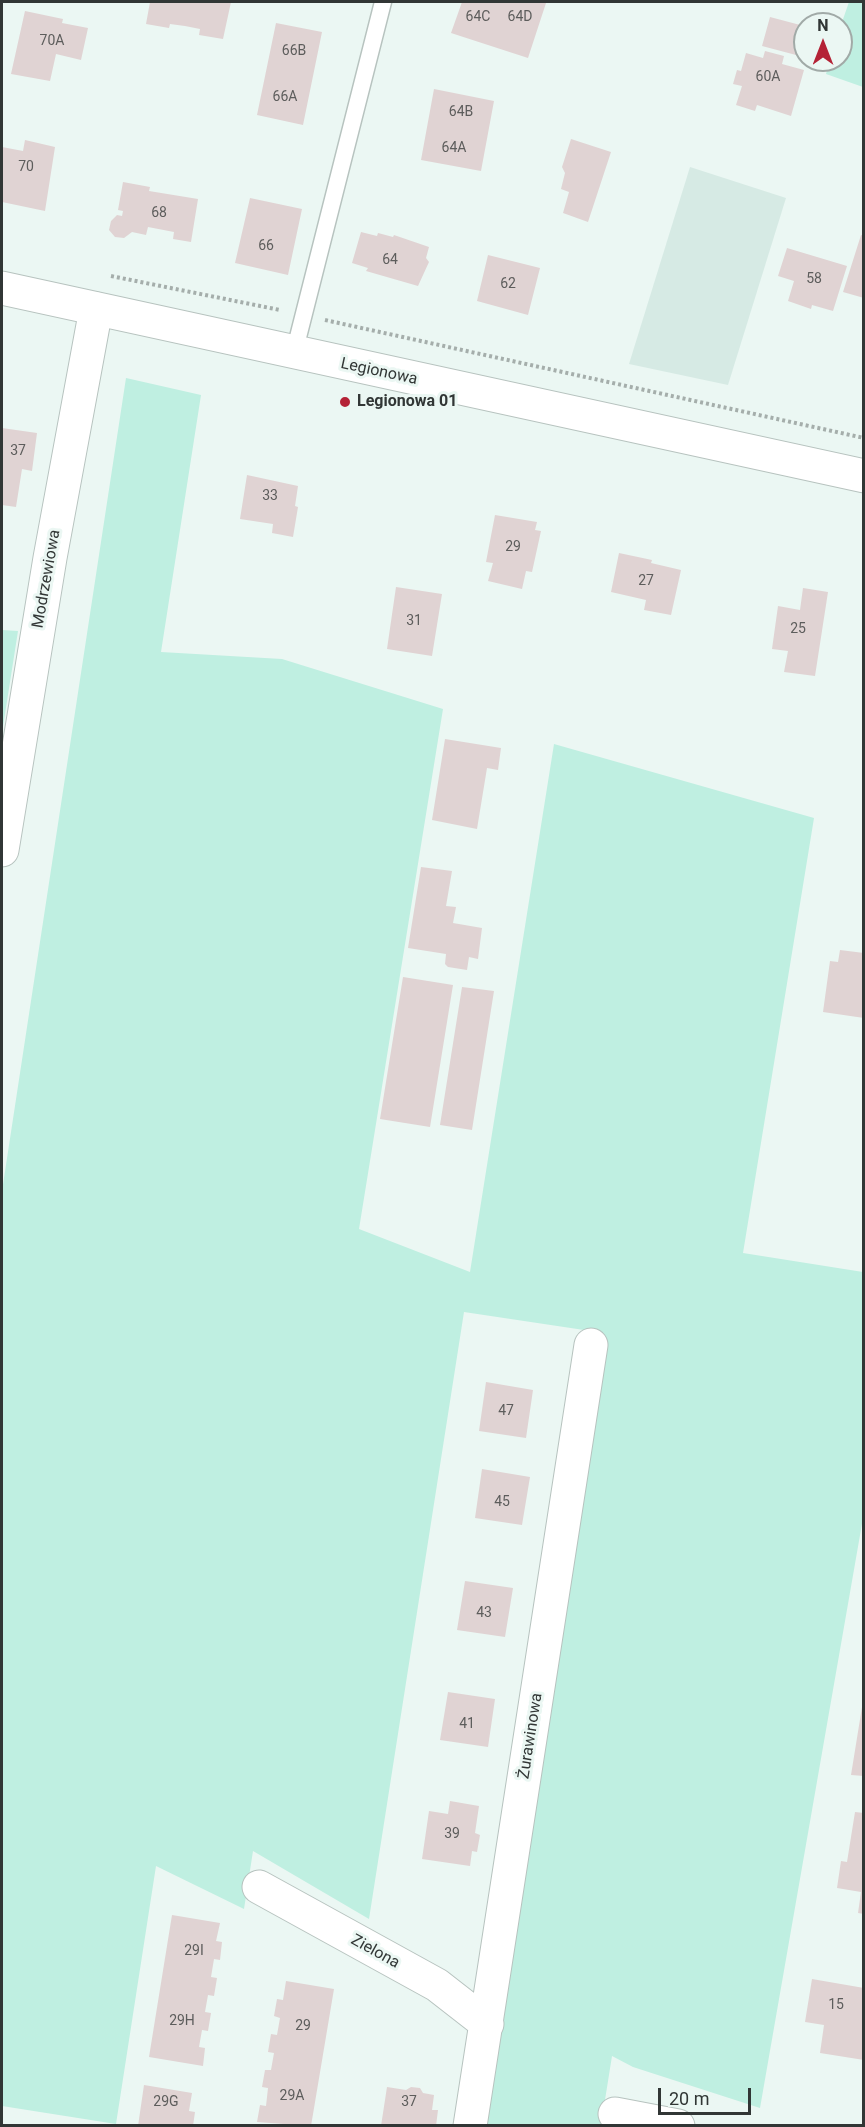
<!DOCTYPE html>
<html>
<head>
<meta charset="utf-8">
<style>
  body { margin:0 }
  #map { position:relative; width:865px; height:2127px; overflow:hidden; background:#ebf7f3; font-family:Roboto,sans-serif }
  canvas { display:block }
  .frame { position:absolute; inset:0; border:3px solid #313635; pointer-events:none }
  .north { position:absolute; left:793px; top:12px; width:60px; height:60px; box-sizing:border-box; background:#ebf7f3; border:2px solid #a1aaa7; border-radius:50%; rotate:0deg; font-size:16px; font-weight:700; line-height:24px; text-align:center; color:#313635 }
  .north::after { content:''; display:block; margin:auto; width:21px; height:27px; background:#b42236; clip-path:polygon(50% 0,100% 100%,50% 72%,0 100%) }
  .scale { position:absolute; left:658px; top:2088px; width:93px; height:27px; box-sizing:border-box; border:3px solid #313635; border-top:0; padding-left:8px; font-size:18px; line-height:21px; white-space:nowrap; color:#313635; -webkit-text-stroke:4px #ebf7f3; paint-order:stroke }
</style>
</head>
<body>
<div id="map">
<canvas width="865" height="2127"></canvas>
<div class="frame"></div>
<div class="north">N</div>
<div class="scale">20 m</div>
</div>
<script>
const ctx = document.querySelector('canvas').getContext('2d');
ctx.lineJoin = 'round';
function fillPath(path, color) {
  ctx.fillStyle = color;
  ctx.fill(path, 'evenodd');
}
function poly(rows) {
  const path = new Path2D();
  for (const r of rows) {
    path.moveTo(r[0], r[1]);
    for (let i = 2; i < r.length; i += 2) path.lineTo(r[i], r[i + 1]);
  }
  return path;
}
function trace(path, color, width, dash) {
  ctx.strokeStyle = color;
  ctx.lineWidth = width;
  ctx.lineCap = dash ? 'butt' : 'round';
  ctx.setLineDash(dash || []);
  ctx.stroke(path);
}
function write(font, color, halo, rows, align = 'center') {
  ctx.font = font + ' Roboto,sans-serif';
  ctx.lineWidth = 6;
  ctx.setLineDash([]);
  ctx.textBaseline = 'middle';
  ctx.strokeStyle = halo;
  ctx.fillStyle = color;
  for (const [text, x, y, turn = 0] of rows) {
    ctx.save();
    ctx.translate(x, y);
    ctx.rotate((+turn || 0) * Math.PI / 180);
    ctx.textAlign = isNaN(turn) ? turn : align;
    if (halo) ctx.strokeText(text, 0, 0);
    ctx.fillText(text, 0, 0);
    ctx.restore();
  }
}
fillPath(poly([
  [690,167,786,198,728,385,629,364]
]), '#d6eae4');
fillPath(poly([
  [849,2,863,2,863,87,826,74,830,60,841,60,841,25],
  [126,378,201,395,161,652,282,659,443,709,359,1229,470,1272,554,744,814,818,743,1253,863,1272,863,1518,760,2108,633,2067,612,2056,601,2125,480,2125,604,1333,464,1312,369,1919,253,1851,244,1909,156,1866,116,2124,2,2106,2,1191],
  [2,630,18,631,2,733]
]), '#bfefe1');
fillPath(poly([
  [150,2,231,2,223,39,199,35,200,29,185,26,170,24,169,28,146,24],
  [462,2,546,3,528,58,451,33],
  [25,11,63,19,62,23,88,28,81,60,56,54,50,81,11,74],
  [770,17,804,26,796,55,762,46],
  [276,23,322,32,303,125,257,115],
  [765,51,784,56,782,64,804,70,791,116,757,105,755,111,736,105,742,86,733,84,737,70,741,71,746,53,763,58],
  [434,89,494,101,481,171,421,160],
  [571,139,611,152,588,222,563,213,569,192,561,189,565,173,562,167],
  [25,140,55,147,45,211,2,202,2,147,23,151],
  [123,182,150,187,149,191,198,199,191,242,173,239,174,232,148,227,146,235,132,232,124,238,115,237,109,230,111,221,117,215,122,216,123,211,118,210],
  [250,198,302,209,288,275,235,263],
  [361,232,377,236,378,233,393,237,394,235,429,247,426,258,429,262,418,286,366,271,368,268,352,263],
  [861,235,864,236,864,298,843,292],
  [787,248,847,266,833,311,812,305,811,309,788,301,794,281,778,276],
  [488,255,540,268,528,315,477,301],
  [2,428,37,433,32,471,22,469,16,507,2,505],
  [247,475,298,486,295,506,298,507,293,537,272,533,273,524,240,519],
  [495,515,537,522,535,530,541,531,532,572,526,571,522,589,488,581,493,563,486,562],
  [619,553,652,560,651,563,681,570,671,615,644,610,646,600,611,592],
  [396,587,442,594,432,656,387,649],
  [803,588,828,592,815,676,784,672,788,651,772,649,778,606,800,610],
  [445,739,501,748,498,770,487,768,477,829,432,820],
  [421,867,452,871,446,906,456,907,453,923,482,928,478,959,469,957,467,970,448,967,445,964,446,954,408,948],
  [840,950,864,953,864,1018,823,1012,830,961,838,962],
  [403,977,453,985,430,1127,380,1119],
  [462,987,494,991,472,1130,440,1125],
  [486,1382,533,1390,526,1438,479,1431],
  [482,1469,530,1477,522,1525,475,1518],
  [465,1581,513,1588,505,1637,457,1630],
  [448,1692,495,1699,488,1747,440,1740],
  [862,1707,864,1707,864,1776,851,1775],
  [450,1801,479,1806,475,1833,480,1835,477,1852,472,1851,470,1866,422,1859,429,1811,448,1814],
  [855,1812,864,1813,864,1914,858,1913,861,1892,837,1888,841,1861,847,1862],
  [172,1915,220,1923,216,1941,222,1942,220,1960,214,1959,211,1977,217,1978,214,1996,208,1995,205,2012,211,2013,208,2031,202,2030,199,2047,205,2048,203,2066,149,2057],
  [812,1979,864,1988,864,2060,820,2053,824,2025,805,2022],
  [286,1981,334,1989,311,2126,257,2122,260,2105,266,2106,268,2088,262,2087,265,2070,271,2070,274,2053,268,2052,271,2034,277,2035,280,2018,274,2016,277,1999,283,2000],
  [144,2085,192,2093,189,2111,195,2112,193,2126,138,2126],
  [387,2087,406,2090,411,2087,420,2088,423,2093,434,2095,432,2110,438,2110,436,2126,381,2126]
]), '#e0d3d3');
const lane = poly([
  [294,353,383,2]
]);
const street = poly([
  [2,850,50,558,96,309],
  [259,1887,437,1985,487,2024],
  [615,2114,678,2126],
  [470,2126,591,1345]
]);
const secondary = poly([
  [2,288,864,476]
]);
trace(lane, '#b7c3bf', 19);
trace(street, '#b7c3bf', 35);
trace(secondary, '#b7c3bf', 35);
trace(poly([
  [111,276,280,310],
  [325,320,864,438]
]), '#a5aeab', 4, [3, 3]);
trace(lane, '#fff', 16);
trace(street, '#fff', 33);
trace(secondary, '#fff', 33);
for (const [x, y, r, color] of [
  [345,402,6,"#b42236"]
]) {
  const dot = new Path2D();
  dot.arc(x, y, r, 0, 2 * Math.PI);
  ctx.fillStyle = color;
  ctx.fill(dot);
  trace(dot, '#ebf7f3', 2);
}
write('14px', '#5d5d5c', null, [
  ["64C",478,17],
  ["64D",520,17],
  ["70A",52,41],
  ["66B",294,51],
  ["60A",768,77],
  ["66A",285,97],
  ["64B",461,112],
  ["64A",454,148],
  ["70",26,167],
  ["68",159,213],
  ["66",266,246],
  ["64",390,260],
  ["58",814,279],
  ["62",508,284],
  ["37",18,451],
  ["33",270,496],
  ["29",513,547],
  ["27",646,581],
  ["31",414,621],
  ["25",798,629],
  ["47",506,1411],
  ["45",502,1502],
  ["43",484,1613],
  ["41",467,1724],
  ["39",452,1834],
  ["29I",194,1951],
  ["15",836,2005],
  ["29H",182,2021],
  ["29",303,2026],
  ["29A",292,2096],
  ["29G",166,2102],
  ["37",409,2102]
]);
write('16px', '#313635', '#ebf7f3', [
  ["Legionowa",379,372,12],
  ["Modrzewiowa",47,579,-80],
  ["Żurawinowa",531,1736,-81],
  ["Zielona",375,1952,29]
]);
write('bold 16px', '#313635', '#ebf7f3', [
  ["Legionowa 01",357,402]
], 'left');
</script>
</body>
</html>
